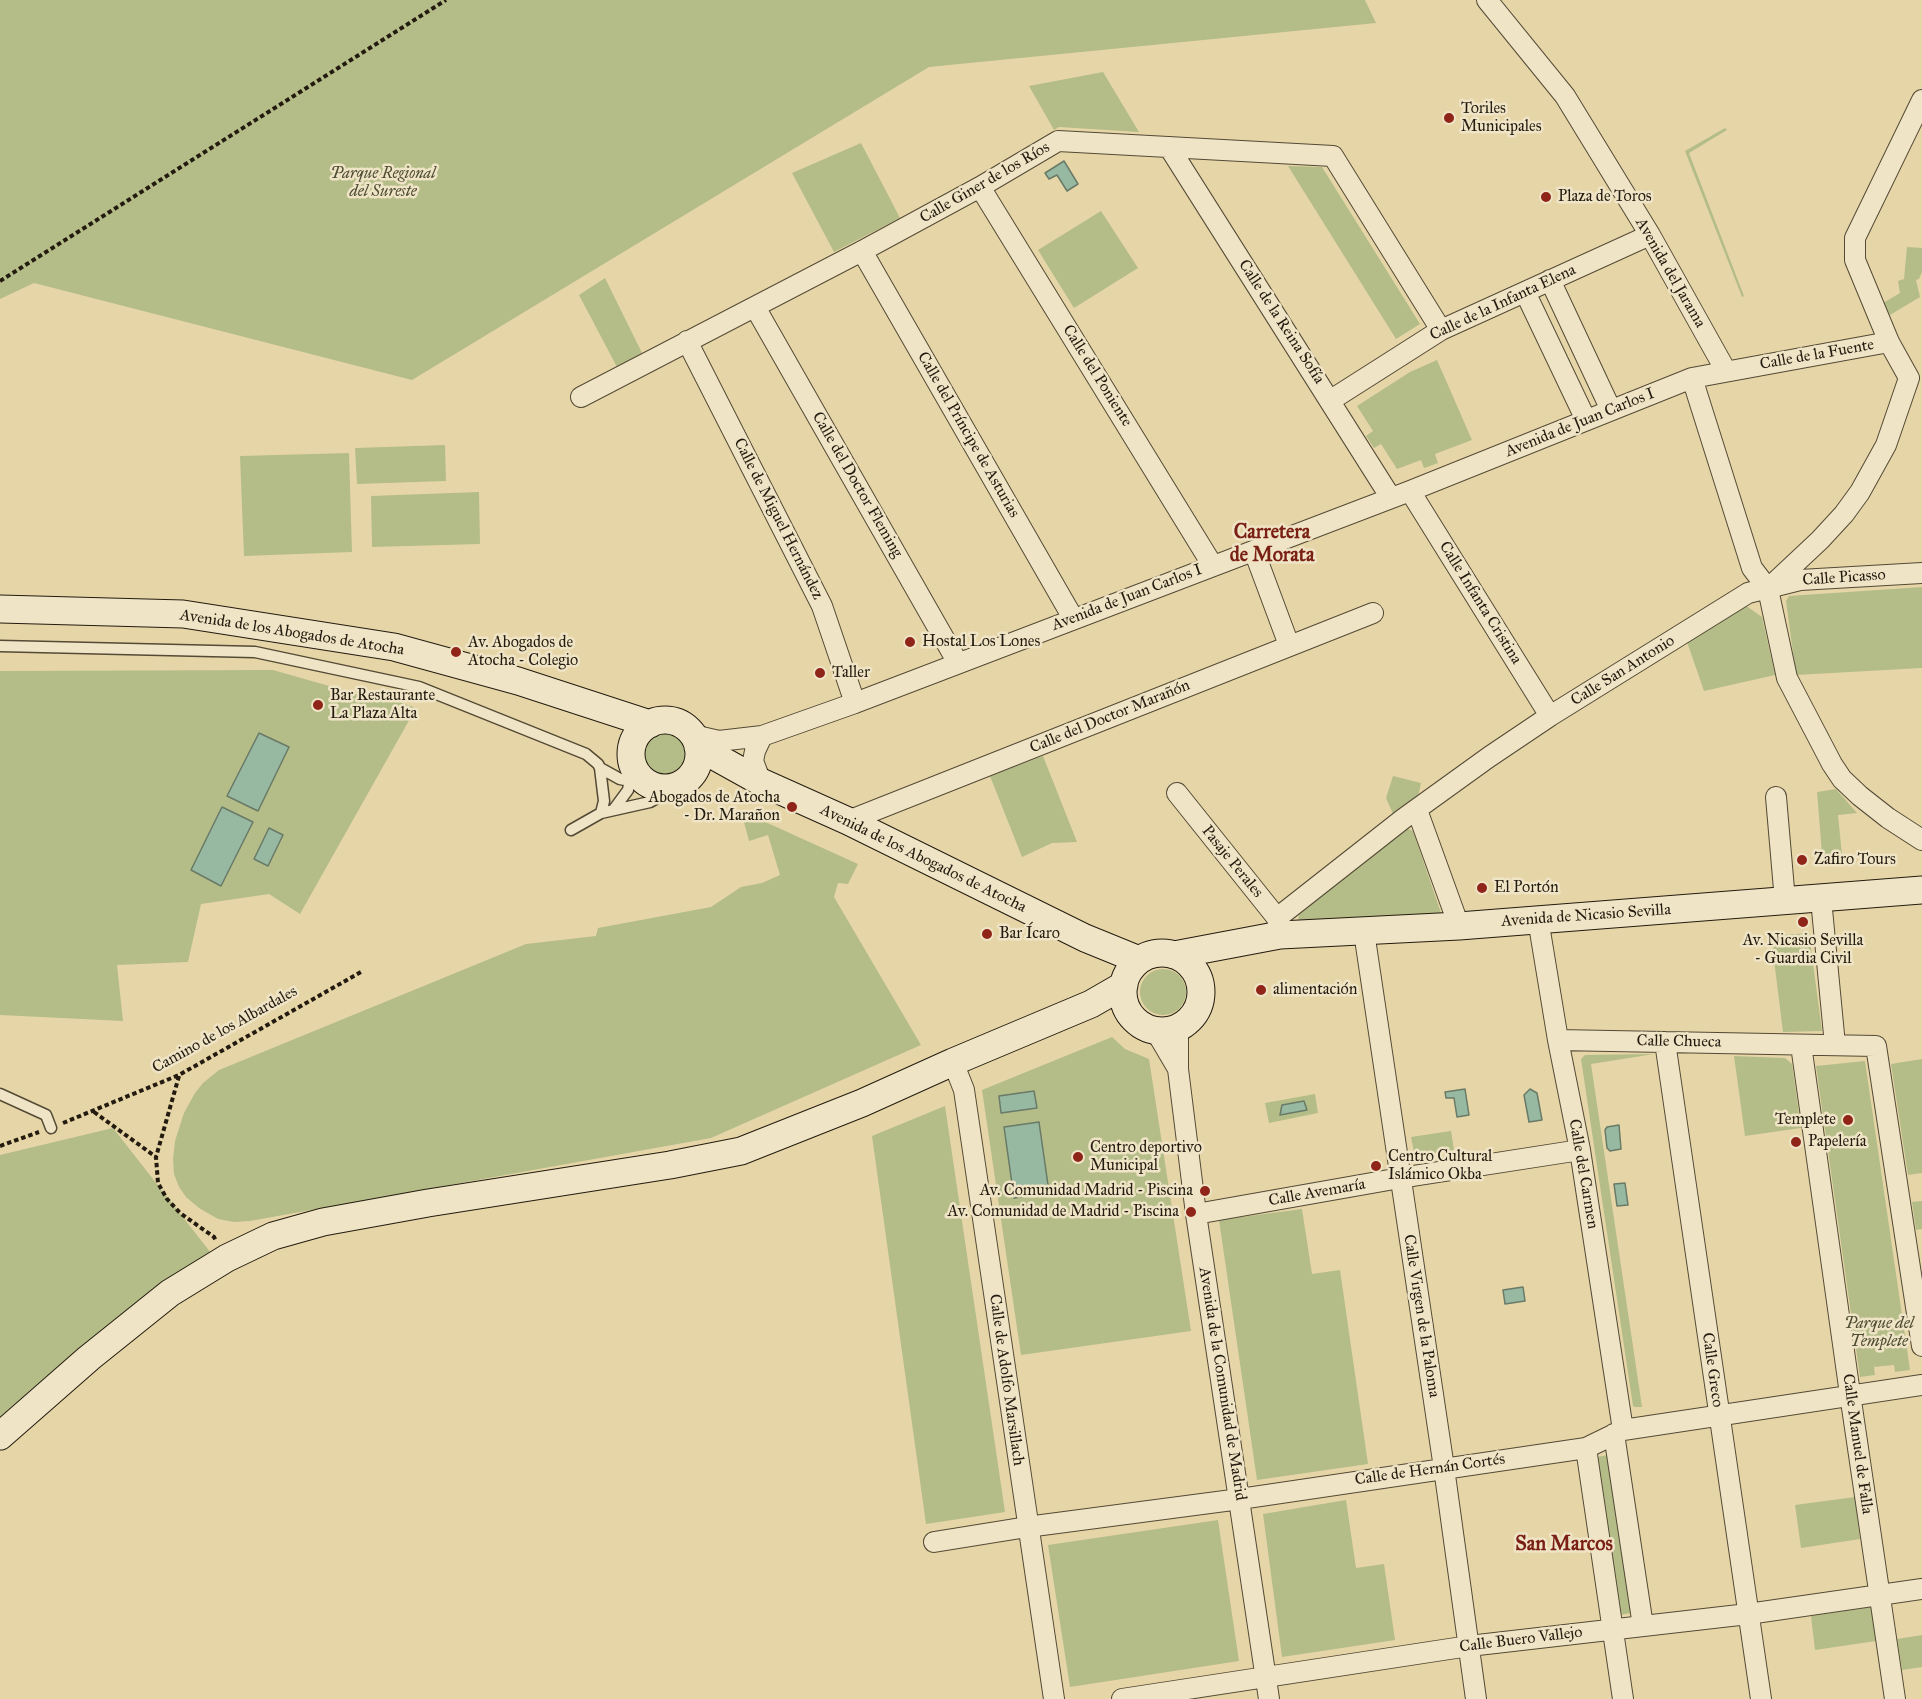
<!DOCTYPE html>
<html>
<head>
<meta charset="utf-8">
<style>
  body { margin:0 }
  canvas { display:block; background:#e6d5a7 }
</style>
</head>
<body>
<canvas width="1922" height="1699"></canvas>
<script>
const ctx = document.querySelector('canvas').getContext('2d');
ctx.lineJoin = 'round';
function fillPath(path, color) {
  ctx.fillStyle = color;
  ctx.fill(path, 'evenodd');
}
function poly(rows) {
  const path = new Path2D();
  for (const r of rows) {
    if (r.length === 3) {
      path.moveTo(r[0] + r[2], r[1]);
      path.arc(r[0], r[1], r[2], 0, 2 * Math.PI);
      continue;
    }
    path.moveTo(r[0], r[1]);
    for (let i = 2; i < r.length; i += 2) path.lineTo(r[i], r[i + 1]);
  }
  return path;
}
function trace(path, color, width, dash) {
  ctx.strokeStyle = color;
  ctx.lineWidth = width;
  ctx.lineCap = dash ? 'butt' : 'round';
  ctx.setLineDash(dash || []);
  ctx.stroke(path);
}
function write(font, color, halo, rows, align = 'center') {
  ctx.font = font + ' "IM FELL Great Primer",serif';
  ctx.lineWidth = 5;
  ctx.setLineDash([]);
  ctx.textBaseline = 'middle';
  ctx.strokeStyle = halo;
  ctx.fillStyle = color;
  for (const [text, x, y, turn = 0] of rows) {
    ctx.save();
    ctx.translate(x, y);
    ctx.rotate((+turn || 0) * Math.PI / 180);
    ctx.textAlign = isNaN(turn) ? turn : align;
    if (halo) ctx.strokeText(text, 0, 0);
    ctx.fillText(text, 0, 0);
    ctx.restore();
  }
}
fillPath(poly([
  [0,0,1365,0,1376,23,929,67,412,380,34,283,0,299],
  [1103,72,1139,132,1059,127,1054,130,1029,86],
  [1725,128,1727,130,1689,153,1744,296,1742,297,1685,151],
  [861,143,900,218,834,252,792,173],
  [1288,166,1322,167,1420,324,1396,339],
  [1101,211,1138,268,1074,308,1038,250],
  [1907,247,1922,248,1922,272,1919,279,1916,280,1920,297,1890,315,1883,303,1900,293,1898,281,1904,279],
  [605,278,642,353,617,367,579,295],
  [1437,360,1472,440,1435,454,1438,463,1424,468,1421,460,1397,469,1381,444,1374,448,1366,436,1373,431,1357,406,1410,372],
  [445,445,446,481,357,484,355,448],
  [349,453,352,552,244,556,240,456],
  [479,492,480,544,372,547,371,496],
  [1922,587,1922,668,1796,675,1786,601,1789,596],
  [1745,605,1762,617,1775,675,1704,691,1687,642],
  [273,670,375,699,377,694,416,708,300,914,269,894,201,904,188,962,117,965,123,1021,0,1015,0,671],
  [665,755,25],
  [1043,756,1077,842,1052,843,1022,857,990,776],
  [1393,776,1421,783,1418,797,1394,816,1386,798],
  [1836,789,1857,813,1838,815,1843,865,1823,866,1817,792],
  [741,811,858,864,848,884,838,883,834,897,921,1045,711,1138,250,1221,234,1222,218,1219,199,1208,186,1197,179,1187,174,1174,173,1159,175,1141,184,1113,195,1093,203,1083,219,1070,526,944,596,936,598,928,711,907,741,887,762,883,780,875,768,835,749,841],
  [1406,828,1413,831,1441,913,1438,915,1298,923,1299,914,1302,909],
  [1809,933,1822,1031,1783,1032,1771,936],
  [1163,992,23],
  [1112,1037,1125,1049,1149,1059,1191,1331,1021,1355,982,1090],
  [1654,1054,1591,1064,1642,1407,1635,1407,1633,1406,1581,1059,1585,1055],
  [1734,1056,1785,1058,1792,1064,1801,1128,1745,1136],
  [1922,1059,1922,1173,1908,1175,1891,1064],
  [1865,1061,1910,1370,1895,1372,1894,1365,1874,1367,1875,1375,1860,1377,1816,1066],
  [1315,1094,1318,1113,1269,1123,1265,1103],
  [945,1106,1005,1512,926,1524,872,1136],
  [113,1128,211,1253,0,1450,0,1155],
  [1451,1131,1454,1150,1415,1157,1411,1137],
  [1922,1201,1922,1229,1916,1230,1912,1202],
  [1302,1209,1312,1274,1340,1270,1368,1464,1257,1480,1219,1220],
  [1609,1455,1632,1613,1619,1615,1596,1457],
  [1855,1497,1860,1539,1801,1548,1795,1505],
  [1346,1500,1356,1568,1384,1564,1395,1640,1282,1657,1263,1514],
  [1218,1520,1239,1661,1070,1687,1048,1545],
  [1871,1607,1876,1641,1815,1650,1811,1616],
  [1922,1635,1922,1667,1902,1670,1897,1639]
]), '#b4bd88');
const water = poly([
  [1064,161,1078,184,1067,191,1057,175,1049,179,1045,173,1064,161],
  [259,733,289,747,258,811,227,796,259,733],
  [222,807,253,822,221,886,191,870,222,807],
  [269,828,283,835,268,866,254,859,269,828],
  [1465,1089,1469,1115,1457,1117,1454,1098,1446,1098,1445,1092,1465,1089],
  [1530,1089,1537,1093,1542,1120,1529,1122,1524,1095,1530,1089],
  [1034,1091,1037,1108,1001,1113,999,1096,1034,1091],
  [1304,1101,1307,1110,1280,1115,1282,1105,1304,1101],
  [1039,1122,1049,1192,1014,1198,1004,1127,1039,1122],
  [1619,1125,1621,1149,1610,1151,1607,1148,1605,1130,1607,1127,1619,1125],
  [1625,1183,1628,1205,1617,1206,1614,1184,1625,1183],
  [1523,1287,1525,1301,1505,1304,1503,1290,1523,1287]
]);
fillPath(water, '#97b9a2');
trace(water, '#697a67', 1.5);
const service = poly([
  [0,646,255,652,419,687,586,754,598,764,600,768,604,801,601,813],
  [600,768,620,779,650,785],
  [614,809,628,790,633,763],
  [571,830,601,813,650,802,680,785],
  [0,1094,46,1115,51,1128]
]);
const minor = poly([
  [1487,0,1565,96,1650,235,1726,371],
  [1169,147,1391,498],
  [980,187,1213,566],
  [862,251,1073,618],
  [1550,280,1611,410],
  [1525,292,1586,420],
  [755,307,958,663],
  [687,341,822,606,855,703],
  [1692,378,1752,568,1768,589,1787,678,1832,764,1842,779,1860,796,1888,818,1922,840],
  [1909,378,1889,342,1855,260,1855,238,1922,100],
  [581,397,862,251,980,187,1058,141,1333,156,1441,330],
  [1331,400,1441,330,1650,235],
  [1410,491,1550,716],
  [1254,551,1289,645],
  [1772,585,1820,540,1844,514,1860,492,1886,445,1909,378],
  [693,735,719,741,762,736,855,703,1410,491,1692,378,1889,342],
  [761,782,753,761,755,751,762,736],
  [1177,793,1277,918,1279,929],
  [1776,797,1785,901],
  [1417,810,1459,926],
  [848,821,1373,613],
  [1821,899,1835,1045],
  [1277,918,1403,819,1489,757,1550,716,1748,593,1800,580,1922,573],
  [1538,919,1558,1040,1580,1150,1623,1430],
  [1364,932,1444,1468,1476,1699],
  [1178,1027,1178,1069,1196,1214,1269,1699],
  [1155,1030,1178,1069],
  [1558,1040,1876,1046,1922,1346],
  [1665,1042,1761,1699],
  [1801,1045,1850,1394,1895,1699],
  [953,1062,964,1090,1054,1699],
  [1196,1214,1400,1178,1580,1150],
  [1614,1434,1643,1626],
  [1586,1448,1623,1699],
  [934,1542,1027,1527,1240,1499,1586,1448,1623,1430,1922,1385],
  [1122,1699,1469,1646,1748,1614,1922,1589]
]);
const secondary = poly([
  [0,609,183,614,394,647,518,681,650,724],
  [665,754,34],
  [698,747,761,782,848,821,1085,938,1139,960],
  [1162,992,39],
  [1174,955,1280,935,1459,926,1922,890],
  [0,1436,89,1358,170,1293,227,1258,273,1236,323,1222,428,1203,670,1165,741,1151,862,1103,953,1062,1091,1004,1124,985]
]);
trace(service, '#544a35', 13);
trace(minor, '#544a35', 22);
trace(secondary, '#231b0f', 29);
trace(poly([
  [0,281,446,0],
  [179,1076,156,1157,158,1183,167,1199,180,1213,214,1237,216,1241],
  [94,1112,156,1157],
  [63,1123,179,1075,361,972],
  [0,1146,39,1132]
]), '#231b0f', 4, [4.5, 3]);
trace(service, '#efe4c6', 10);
trace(minor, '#efe4c6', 20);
trace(secondary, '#efe4c6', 27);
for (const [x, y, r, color] of [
  [1449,118,6,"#8f2418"],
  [1546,197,6,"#8f2418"],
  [910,642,6,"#8f2418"],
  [456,652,6,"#8f2418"],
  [820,673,6,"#8f2418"],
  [318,705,6,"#8f2418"],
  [792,807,6,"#8f2418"],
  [1802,860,6,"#8f2418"],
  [1482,888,6,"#8f2418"],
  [1803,922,6,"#8f2418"],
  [987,934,6,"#8f2418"],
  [1261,990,6,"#8f2418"],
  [1848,1120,6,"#8f2418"],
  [1796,1142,6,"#8f2418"],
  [1078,1157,6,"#8f2418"],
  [1376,1166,6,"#8f2418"],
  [1205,1191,6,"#8f2418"],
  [1191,1212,6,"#8f2418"]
]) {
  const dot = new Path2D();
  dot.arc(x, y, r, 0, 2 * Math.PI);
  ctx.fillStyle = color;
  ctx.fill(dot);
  trace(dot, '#efe4c6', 2);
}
write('16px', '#231b0f', '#efe4c6', [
  ["Toriles",1461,109],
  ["Municipales",1461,127],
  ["Plaza de Toros",1558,197],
  ["Hostal Los Lones",922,642],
  ["Av. Abogados de",468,643],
  ["Atocha - Colegio",468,661],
  ["Taller",832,673],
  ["Bar Restaurante",330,696],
  ["La Plaza Alta",330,714],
  ["Abogados de Atocha",780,798,"right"],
  ["- Dr. Marañon",780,816,"right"],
  ["Zafiro Tours",1814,860],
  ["El Portón",1494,888],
  ["Bar Ícaro",999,934],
  ["Av. Nicasio Sevilla",1803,941,"center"],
  ["- Guardia Civil",1803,959,"center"],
  ["alimentación",1273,990],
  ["Templete",1836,1120,"right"],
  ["Papelería",1808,1142],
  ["Centro deportivo",1090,1148],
  ["Municipal",1090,1166],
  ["Centro Cultural",1388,1157],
  ["Islámico Okba",1388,1175],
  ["Av. Comunidad Madrid - Piscina",1193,1191,"right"],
  ["Av. Comunidad de Madrid - Piscina",1179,1212,"right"]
], 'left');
write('italic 16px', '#4e4c33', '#efe4c6', [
  ["Parque Regional",383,174],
  ["del Sureste",383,192],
  ["Parque del",1879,1324],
  ["Templete",1879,1342]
]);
write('16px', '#231b0f', '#efe4c6', [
  ["Calle Giner de los Ríos",985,183,-30],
  ["Avenida del Jarama",1670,273,60],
  ["Calle de la Infanta Elena",1503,303,-25],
  ["Calle de la Reina Sofía",1281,322,57],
  ["Calle de la Fuente",1817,355,-10],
  ["Calle del Poniente",1097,376,58],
  ["Avenida de Juan Carlos I",1580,423,-22],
  ["Calle del Príncipe de Asturias",968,435,60],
  ["Calle del Doctor Fleming",857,485,60],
  ["Calle de Miguel Hernández",778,519,63],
  ["Calle Picasso",1844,578,-4],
  ["Avenida de Juan Carlos I",1127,598,-21],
  ["Calle Infanta Cristina",1480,603,58],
  ["Avenida de los Abogados de Atocha",292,633,9],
  ["Calle San Antonio",1623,671,-32],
  ["Calle del Doctor Marañón",1110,717,-22],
  ["Avenida de los Abogados de Atocha",923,859,26],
  ["Pasaje Perales",1232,862,51],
  ["Avenida de Nicasio Sevilla",1586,916,-4],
  ["Camino de los Albardales",225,1030,-29],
  ["Calle Chueca",1679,1042,1],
  ["Calle del Carmen",1583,1174,80],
  ["Calle Avemaría",1317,1193,-10],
  ["Calle Virgen de la Paloma",1421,1316,81],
  ["Calle Greco",1712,1370,82],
  ["Calle de Adolfo Marsillach",1006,1380,82],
  ["Avenida de la Comunidad de Madrid",1222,1384,81],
  ["Calle Manuel de Falla",1857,1444,82],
  ["Calle de Hernán Cortés",1430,1470,-8],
  ["Calle Buero Vallejo",1521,1640,-7]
]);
write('bold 20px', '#7a1f14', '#efe4c6', [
  ["Carretera",1272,533],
  ["de Morata",1272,556],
  ["San Marcos",1564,1545]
]);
</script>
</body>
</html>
